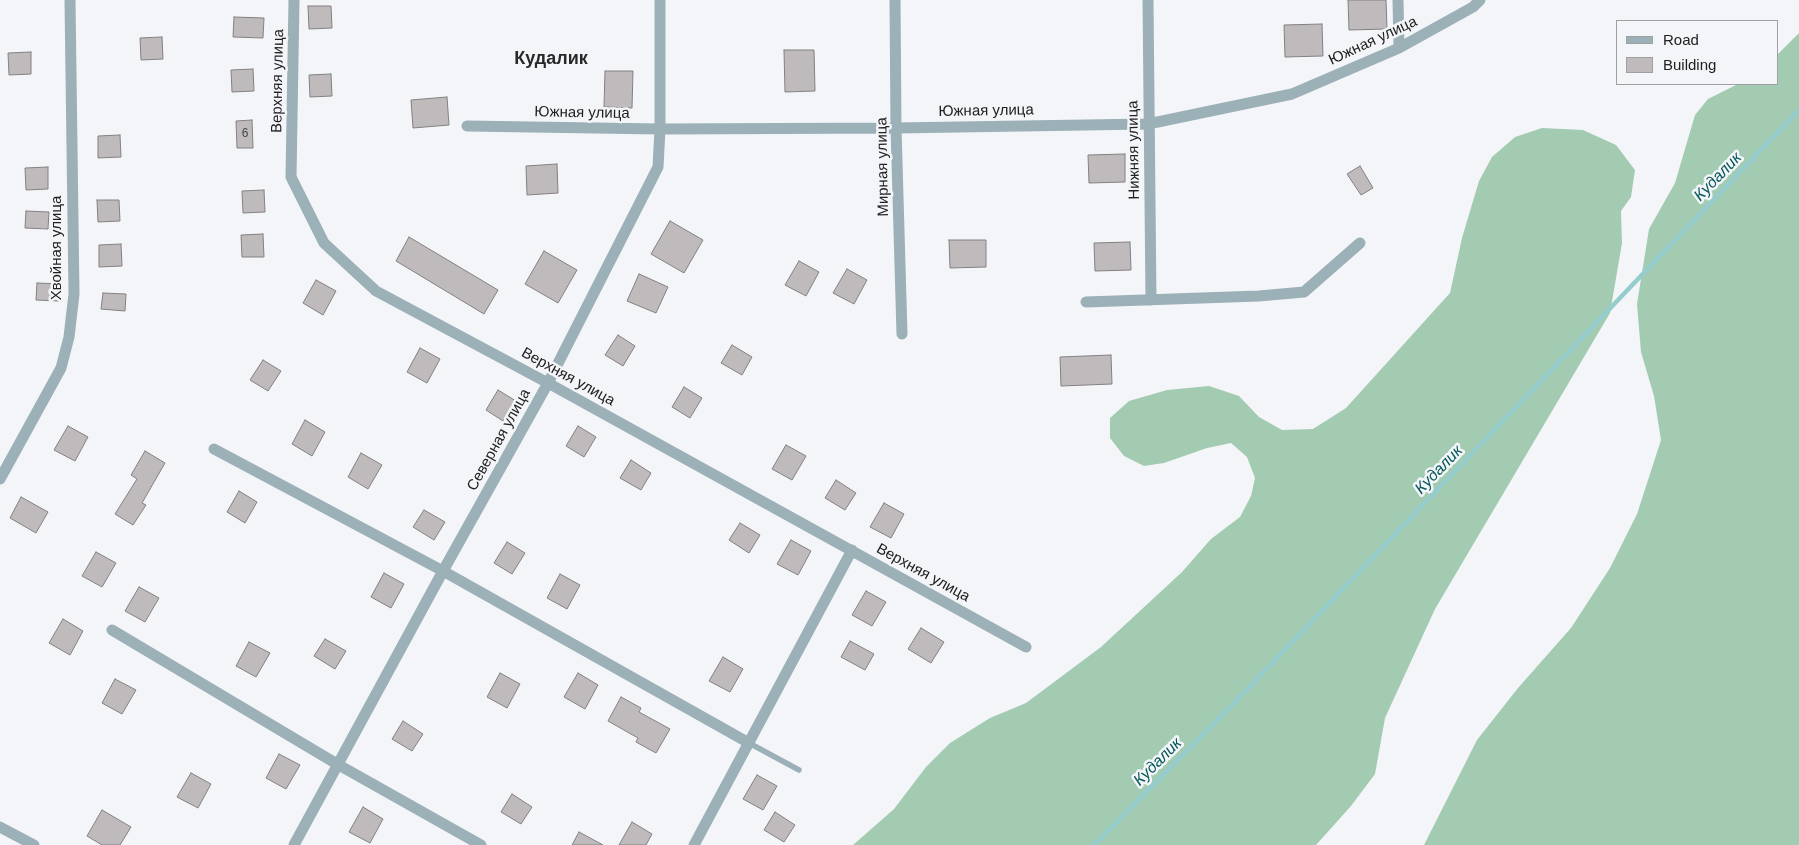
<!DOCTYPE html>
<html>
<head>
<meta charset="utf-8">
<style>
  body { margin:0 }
  #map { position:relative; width:1799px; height:845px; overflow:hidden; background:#f4f5f8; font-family:Arial,sans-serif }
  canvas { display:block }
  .legend { position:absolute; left:1616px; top:20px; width:162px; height:65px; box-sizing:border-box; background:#f4f5f8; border:1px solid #a0a0a2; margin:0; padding:6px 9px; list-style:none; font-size:15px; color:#212122 }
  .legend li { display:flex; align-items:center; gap:10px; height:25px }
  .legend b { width:25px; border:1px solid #a0a0a2 }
</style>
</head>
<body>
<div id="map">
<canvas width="1799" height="845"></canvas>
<ul class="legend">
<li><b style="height:6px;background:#9bb0b7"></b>Road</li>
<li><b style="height:14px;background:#bfbbbd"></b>Building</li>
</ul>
</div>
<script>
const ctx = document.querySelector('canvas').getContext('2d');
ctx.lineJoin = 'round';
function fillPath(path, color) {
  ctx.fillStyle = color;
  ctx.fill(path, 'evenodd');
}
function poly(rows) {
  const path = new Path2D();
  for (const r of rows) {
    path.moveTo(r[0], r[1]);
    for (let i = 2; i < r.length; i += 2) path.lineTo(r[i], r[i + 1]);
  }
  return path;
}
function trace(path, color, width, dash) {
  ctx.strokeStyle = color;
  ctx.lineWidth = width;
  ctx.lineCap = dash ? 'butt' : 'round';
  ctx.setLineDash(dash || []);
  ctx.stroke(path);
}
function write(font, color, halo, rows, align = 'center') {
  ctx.font = font + ' Arial,sans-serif';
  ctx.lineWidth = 5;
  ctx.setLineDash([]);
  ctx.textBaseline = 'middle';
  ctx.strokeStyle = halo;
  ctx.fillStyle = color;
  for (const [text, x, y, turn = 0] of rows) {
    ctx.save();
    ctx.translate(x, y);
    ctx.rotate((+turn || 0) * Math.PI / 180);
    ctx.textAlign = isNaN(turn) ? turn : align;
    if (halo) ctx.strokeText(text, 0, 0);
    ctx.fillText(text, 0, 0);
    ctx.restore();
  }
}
fillPath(poly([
  [1799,33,1799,845,1424,845,1477,740,1518,688,1571,628,1610,568,1637,514,1661,440,1654,396,1641,352,1637,304,1649,229,1675,183,1695,115,1708,99,1738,84,1778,84,1778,54],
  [1542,128,1583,130,1616,145,1635,170,1631,197,1621,211,1622,243,1610,313,1435,609,1385,718,1375,774,1351,806,1316,845,853,845,894,809,926,767,950,743,990,718,1026,703,1101,647,1182,572,1211,539,1240,517,1251,496,1255,478,1247,457,1231,443,1207,448,1164,463,1144,466,1124,456,1110,438,1110,418,1129,401,1167,390,1209,386,1239,396,1259,417,1282,430,1313,429,1346,408,1450,293,1462,238,1479,181,1492,157,1515,137]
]), '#a2cbb1');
trace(poly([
  [1094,845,1236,701,1799,110]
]), '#95cccd', 4.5);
const building = poly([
  [1348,0,1386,0,1387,29,1349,30,1348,0],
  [308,6,331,6,332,28,309,29,308,6],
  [234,17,264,18,263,38,233,37,234,17],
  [1322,24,1323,56,1285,57,1284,25,1322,24],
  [162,37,163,59,141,60,140,38,162,37],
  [784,50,814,50,815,91,785,92,784,50],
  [31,52,31,74,9,75,8,53,31,52],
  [253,69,254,91,232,92,231,70,253,69],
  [605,71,633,71,632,108,604,107,605,71],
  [331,74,332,96,310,97,309,75,331,74],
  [447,97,449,125,413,128,411,100,447,97],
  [252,120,253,148,237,148,236,121,252,120],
  [120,135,121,157,98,158,98,136,120,135],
  [1125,154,1125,182,1089,183,1088,155,1125,154],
  [557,164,558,193,527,195,526,166,557,164],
  [1360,166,1373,188,1361,195,1347,174,1360,166],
  [48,167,48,189,26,190,25,168,48,167],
  [264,190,265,212,243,213,242,191,264,190],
  [97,200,119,200,120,221,98,222,97,200],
  [26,211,49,212,48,229,25,228,26,211],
  [670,221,703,240,684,273,651,254,670,221],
  [263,234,264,257,242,257,241,235,263,234],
  [409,237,498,290,484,314,396,261,409,237],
  [949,240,986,240,986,267,950,268,949,240],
  [1130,242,1131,270,1095,271,1094,243,1130,242],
  [121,244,122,266,99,267,99,245,121,244],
  [544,251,577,270,558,303,525,284,544,251],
  [799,261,819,272,806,296,785,285,799,261],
  [847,269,867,280,854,304,833,293,847,269],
  [639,274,668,287,656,313,627,301,639,274],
  [316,280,336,291,323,315,303,303,316,280],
  [37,283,60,284,59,301,36,300,37,283],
  [103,293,126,294,125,311,101,309,103,293],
  [618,335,635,346,623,366,605,355,618,335],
  [732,345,752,357,742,375,721,363,732,345],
  [420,348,440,359,427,383,407,372,420,348],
  [1111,355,1112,384,1061,386,1060,357,1111,355],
  [263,360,281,371,268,391,250,380,263,360],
  [684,387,702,398,690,418,672,407,684,387],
  [498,390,516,401,503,421,486,410,498,390],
  [305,420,325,432,312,456,292,444,305,420],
  [68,426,88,437,75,461,54,450,68,426],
  [578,426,596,437,584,457,566,446,578,426],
  [786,445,806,456,792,480,772,469,786,445],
  [145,451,165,463,142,503,146,505,133,525,115,514,137,479,131,475,145,451],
  [361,453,382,465,368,489,348,477,361,453],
  [631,460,651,473,641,490,620,478,631,460],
  [836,480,856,493,845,510,825,498,836,480],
  [239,491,257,502,245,523,227,512,239,491],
  [21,497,48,512,36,533,10,518,21,497],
  [884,503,904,514,891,538,870,527,884,503],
  [424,510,445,522,434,540,413,527,424,510],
  [740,523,760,535,749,553,729,540,740,523],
  [791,540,811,551,798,575,777,564,791,540],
  [507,542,525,553,512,574,494,563,507,542],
  [96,552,116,563,102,587,82,576,96,552],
  [384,573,404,584,391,608,371,597,384,573],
  [560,574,580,585,567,609,547,598,560,574],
  [139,587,159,598,145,622,125,611,139,587],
  [866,591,886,602,872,626,852,615,866,591],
  [63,619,83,631,70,655,49,643,63,619],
  [921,628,944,642,931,663,908,649,921,628],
  [325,639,346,651,335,669,314,656,325,639],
  [850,641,874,654,865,670,841,657,850,641],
  [249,642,270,653,256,677,236,666,249,642],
  [723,657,743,669,730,692,709,681,723,657],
  [500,673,520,684,507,708,487,697,500,673],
  [578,673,598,685,585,709,564,697,578,673],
  [115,679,136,690,122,714,102,703,115,679],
  [621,697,641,708,639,712,670,729,656,753,636,742,638,738,608,721,621,697],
  [403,721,423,734,412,751,392,739,403,721],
  [279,754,300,765,286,789,266,778,279,754],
  [191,773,211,784,198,808,177,797,191,773],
  [757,775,777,786,763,810,743,799,757,775],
  [512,794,532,807,521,824,501,812,512,794],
  [363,807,383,819,370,843,349,832,363,807],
  [102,810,131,827,120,845,102,845,87,836,102,810],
  [775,812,795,825,784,842,764,830,775,812],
  [632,822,652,834,646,845,619,845,632,822],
  [579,832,603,845,572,845,579,832]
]);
fillPath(building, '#bfbbbd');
trace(building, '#838082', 1);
trace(poly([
  [749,743,799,770]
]), '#9bb0b7', 5.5);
trace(poly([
  [294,0,291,177,324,243,376,291,548,383,1026,647],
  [895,0,896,128,902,334],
  [1148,0,1151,300],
  [1398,0,1399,48],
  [467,126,660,129,896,128,1148,124,1292,94,1399,48,1473,7,1480,0],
  [1086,302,1259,296,1304,292,1360,243],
  [214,449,443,571,749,743],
  [0,479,61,368,69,337,74,294,70,0],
  [112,630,337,764,481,845],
  [0,827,34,845],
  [294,845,443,571,548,383,658,167,660,129,660,0],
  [694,845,852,550]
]), '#9bb0b7', 11);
write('12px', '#484849', null, [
  ["6",245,134]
]);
write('15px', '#212122', '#f4f5f8', [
  ["Южная улица",1373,41,-25],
  ["Верхняя улица",278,81,-89],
  ["Южная улица",986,111,-1],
  ["Южная улица",582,113,1],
  ["Нижняя улица",1134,150,-91],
  ["Мирная улица",883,167,-91],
  ["Хвойная улица",57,248,-90],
  ["Верхняя улица",568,377,29],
  ["Северная улица",499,440,-61],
  ["Верхняя улица",923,573,29]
]);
write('italic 16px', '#05585a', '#f4f5f8', [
  ["Кудалик",1718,177,-46],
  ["Кудалик",1439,470,-46],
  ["Кудалик",1158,762,-45]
]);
write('bold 18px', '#28292b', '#f4f5f8', [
  ["Кудалик",551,59]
]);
</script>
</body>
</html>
